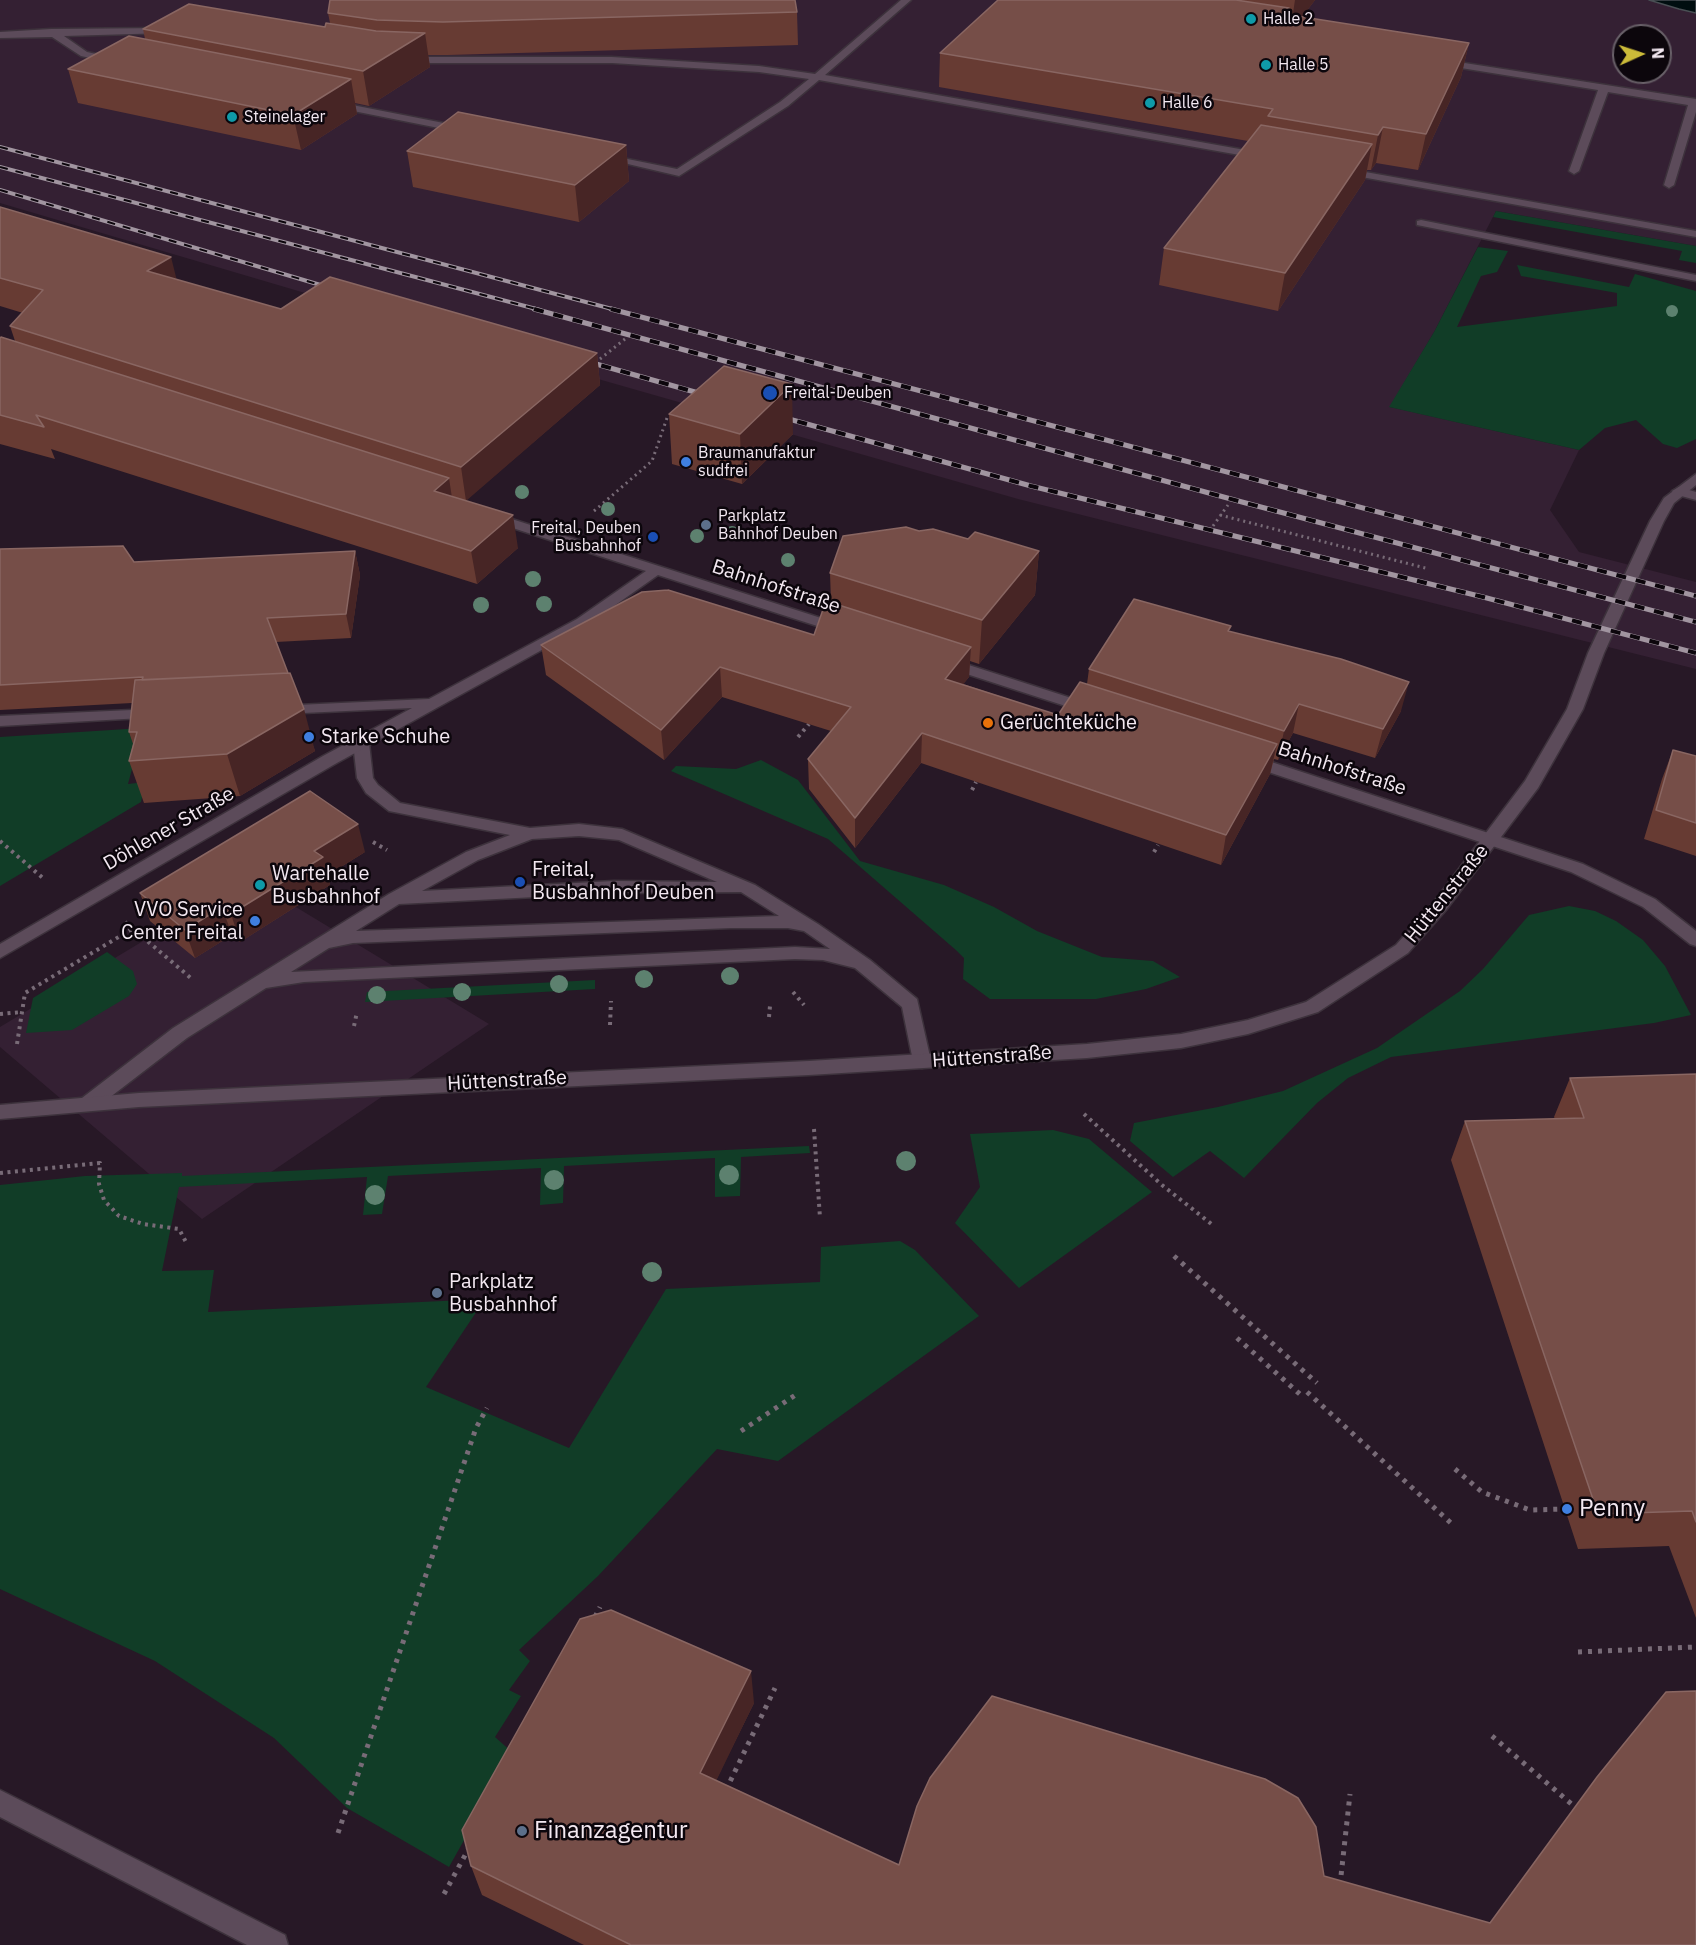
<!DOCTYPE html>
<html>
<head>
<meta charset="utf-8">
<style>
  body { margin:0 }
  #map { position:relative; width:1696px; height:1945px; overflow:hidden; background:#271826; font-family:"IBM Plex Sans",sans-serif }
  canvas { display:block }
  .north { position:absolute; left:1612px; top:24px; width:60px; height:60px; box-sizing:border-box; background:#0c060c; border:2px solid #686068; border-radius:50%; rotate:87deg; font-size:16px; font-weight:700; line-height:24px; text-align:center; color:#f3e8f1 }
  .north::after { content:''; display:block; margin:auto; width:21px; height:27px; background:#cbba39; clip-path:polygon(50% 0,100% 100%,50% 72%,0 100%) }
</style>
</head>
<body>
<div id="map">
<canvas width="1696" height="1945"></canvas>
<div class="north">N</div>
</div>
<script>
const ctx = document.querySelector('canvas').getContext('2d');
ctx.lineJoin = 'round';
function fillPath(path, color) {
  ctx.fillStyle = color;
  ctx.fill(path, 'evenodd');
}
function poly(rows) {
  const path = new Path2D();
  for (const r of rows) {
    path.moveTo(r[0], r[1]);
    for (let i = 2; i < r.length; i += 2) path.lineTo(r[i], r[i + 1]);
  }
  return path;
}
function trace(path, color, width, dash) {
  ctx.strokeStyle = color;
  ctx.lineWidth = width;
  ctx.lineCap = dash ? 'butt' : 'round';
  ctx.setLineDash(dash || []);
  ctx.stroke(path);
}
function write(font, color, halo, rows, align = 'center') {
  ctx.font = font + ' "IBM Plex Sans",sans-serif';
  ctx.lineWidth = 5;
  ctx.setLineDash([]);
  ctx.textBaseline = 'middle';
  ctx.strokeStyle = halo;
  ctx.fillStyle = color;
  for (const [text, x, y, turn = 0] of rows) {
    ctx.save();
    ctx.translate(x, y);
    ctx.rotate((+turn || 0) * Math.PI / 180);
    ctx.textAlign = isNaN(turn) ? turn : align;
    if (halo) ctx.strokeText(text, 0, 0);
    ctx.fillText(text, 0, 0);
    ctx.restore();
  }
}
fillPath(poly([
  [0,0,1696,0,1696,246,1496,211,1434,332,1390,407,1579,450,1550,510,1579,552,1696,582,1696,669,1018,499,549,365,0,203],
  [1624,36,1660,36,1660,72,1624,72],
  [248,878,489,1024,202,1219,0,1047,0,1027]
]), '#342033');
fillPath(poly([
  [1496,211,1696,246,1696,263,1679,260,1682,251,1493,217],
  [1478,247,1508,251,1497,272,1481,276,1457,327,1617,306,1617,293,1521,276,1517,265,1629,287,1635,274,1696,291,1696,439,1677,448,1663,444,1636,420,1605,428,1579,450,1389,407,1434,332],
  [143,728,128,784,145,782,141,802,0,886,0,737],
  [761,760,798,780,860,861,944,885,994,907,1037,931,1102,957,1153,961,1180,977,1146,989,1096,999,990,999,963,979,964,958,957,951,828,839,671,771,676,766,736,769],
  [1569,906,1595,911,1616,921,1643,940,1665,966,1691,1015,1654,1023,1391,1057,1348,1078,1317,1103,1244,1178,1210,1151,1173,1177,1130,1141,1134,1123,1218,1107,1283,1091,1377,1048,1460,991,1483,969,1529,915],
  [107,952,133,971,137,984,129,996,72,1030,26,1033,33,998],
  [595,980,595,989,365,1002,367,992],
  [1053,1130,1089,1139,1152,1192,1019,1288,955,1223,980,1187,970,1134],
  [809,1146,810,1153,741,1157,740,1196,715,1197,715,1158,564,1166,563,1203,540,1205,541,1168,388,1176,382,1214,363,1215,367,1177,179,1187,162,1271,214,1270,208,1312,485,1299,426,1387,569,1448,666,1289,820,1282,821,1247,900,1241,915,1250,979,1316,778,1461,717,1449,598,1576,519,1650,530,1661,509,1690,521,1696,495,1737,513,1753,449,1867,347,1808,274,1738,155,1661,0,1589,0,1185,85,1176,182,1173,182,1176]
]), '#113d27');
const water = poly([
  [1649,0,1696,0,1696,13,1679,9,1649,0]
]);
fillPath(water, '#000e10');
trace(water, '#494f54', 1.5);
const service = poly([
  [901,0,911,0,825,75,1262,153,1267,156,1262,159,819,80,788,106,679,176,598,157,603,154,677,169,780,102,809,79,759,72,612,63,407,63,402,60,407,57,612,57,759,66,815,74,901,0],
  [165,28,170,31,168,33,64,36,87,52,120,59,120,63,117,64,81,56,52,37,0,38,0,32,51,29,165,28],
  [1439,59,1696,99,1696,112,1674,185,1669,188,1664,185,1688,105,1608,92,1579,171,1574,174,1569,171,1598,90,1436,64,1436,60,1439,59],
  [332,101,464,127,469,130,464,133,328,106,327,104,332,101],
  [1343,168,1696,231,1696,237,1339,173,1338,171,1343,168],
  [1421,220,1696,275,1696,281,1417,225,1417,221,1421,220],
  [1679,487,1696,492,1696,500,1674,494,1672,491,1679,487],
  [361,738,369,743,373,778,378,785,400,803,530,828,579,824,622,829,755,885,818,924,870,960,917,999,931,1061,929,1066,922,1068,915,1066,913,1061,902,1007,855,968,823,960,795,959,304,982,266,988,187,1038,96,1108,89,1110,82,1108,79,1103,82,1098,173,1028,389,894,466,852,510,835,389,811,366,793,357,778,353,743,361,738],
  [579,836,619,840,717,882,614,881,422,891,478,860,532,839,579,836],
  [741,892,779,916,356,931,399,904,614,893,741,892],
  [731,928,788,928,804,931,830,949,795,947,291,972,329,948,353,943,731,928]
]);
const minor = poly([
  [493,513,846,626,848,629,841,633,836,632,658,575,587,625,335,764,0,958,0,944,323,756,412,708,281,714,275,712,273,709,275,706,429,699,577,619,646,571,488,520,488,514,493,513],
  [947,658,1096,706,1098,709,1096,712,1084,712,942,666,939,663,942,660,947,658],
  [154,709,162,714,160,717,0,726,0,716,154,709],
  [1250,755,1583,864,1655,899,1696,931,1696,946,1690,944,1643,907,1571,872,1244,764,1242,760,1250,755]
]);
const tertiary = poly([
  [0,1790,285,1935,288,1945,247,1945,0,1817,0,1790]
]);
const secondary = poly([
  [1696,474,1696,485,1674,503,1664,521,1604,653,1583,709,1538,788,1446,910,1408,953,1318,1012,1248,1034,1181,1048,1087,1058,809,1075,139,1107,0,1119,0,1105,139,1093,809,1061,1087,1044,1181,1034,1248,1020,1306,1002,1396,945,1434,902,1525,781,1567,709,1588,653,1650,521,1664,498,1696,474]
]);
trace(service, '#3d323c', 3);
trace(minor, '#3d323c', 3);
trace(tertiary, '#3d323c', 3);
trace(secondary, '#3d323c', 3);
trace(poly([
  [600,359,625,339],
  [594,511,652,461,667,418,671,414],
  [1220,515,1429,569],
  [1213,526,1228,505]
]), '#786b77', 3, [2, 4]);
trace(poly([
  [798,737,809,724],
  [972,790,976,782],
  [0,841,44,879],
  [373,842,387,850],
  [1154,852,1158,845],
  [125,922,192,979],
  [793,992,804,1005],
  [0,1014,22,1012],
  [769,1017,770,1006],
  [610,1025,611,1001],
  [354,1026,357,1012],
  [17,1044,25,993,132,929],
  [1084,1114,1162,1185,1214,1226],
  [814,1129,820,1218],
  [0,1173,100,1163,99,1184,104,1200,119,1216,143,1224,179,1229,187,1244]
]), '#786b77', 4, [3, 4.5]);
trace(poly([
  [1174,1256,1317,1383],
  [1237,1338,1302,1396],
  [1307,1392,1452,1524],
  [741,1431,797,1394],
  [1455,1469,1482,1492,1530,1510,1567,1509],
  [595,1617,600,1607],
  [1578,1652,1696,1647],
  [1492,1736,1575,1807],
  [726,1790,775,1688],
  [338,1833,476,1428,487,1408],
  [1340,1885,1350,1794],
  [444,1894,469,1848]
]), '#786b77', 5, [4, 6]);
fillPath(service, '#5c4b5a');
fillPath(minor, '#5c4b5a');
fillPath(tertiary, '#5c4b5a');
fillPath(secondary, '#5c4b5a');
const railFar1 = poly([
  [0,147,616,310],
  [0,167,540,310],
  [0,190,334,289]
]);
const rail = poly([
  [534,309,1242,502,1696,622],
  [611,309,1696,596],
  [582,360,709,396],
  [778,416,1031,486,1483,597,1696,653]
]);
trace(railFar1, '#a195a0', 4);
trace(rail, '#a195a0', 5);
trace(railFar1, '#0c060c', 2, [8]);
trace(rail, '#0c060c', 4, [10]);
ctx.fillStyle = '#5d816f';
for (const [x, y, r] of [
  [1672,311,6],
  [522,492,7],
  [608,509,7],
  [732,533,7],
  [697,536,7],
  [788,560,7],
  [533,579,8],
  [544,604,8],
  [481,605,8],
  [730,976,9],
  [644,979,9],
  [559,984,9],
  [462,992,9],
  [377,995,9],
  [906,1161,10],
  [729,1175,10],
  [554,1180,10],
  [375,1195,10],
  [652,1272,10]
]) {
  ctx.beginPath();
  ctx.arc(x, y, r, 0, 2 * Math.PI);
  ctx.fill();
}
fillPath(poly([
  [998,0,1315,0,1302,17,1469,43,1461,77,1418,170,1376,163,1371,170,1367,170,1365,180,1278,311,1159,285,1164,248,1248,141,939,87,940,53],
  [797,12,798,45,448,55,428,55,430,67,369,106,355,103,357,114,301,150,78,103,68,69,145,39,143,29,325,27,330,23,328,13],
  [626,145,629,181,579,222,413,187,407,151],
  [0,207,177,280,281,309,597,353,600,385,466,500,518,548,477,584,51,449,55,459,0,444,0,338,15,341,10,326,23,313,0,306],
  [669,414,793,434,742,484,672,464],
  [919,531,1039,551,1035,595,979,664,970,661,969,677,963,684,1058,715,1087,684,1089,669,1230,632,1401,711,1375,758,1293,733,1278,760,1274,759,1270,774,1221,865,921,763,855,848,809,789,808,759,831,731,722,697,664,760,546,675,541,645,814,635,831,602,830,573],
  [0,549,134,562,355,551,360,575,351,638,276,642,315,751,240,796,144,803,129,761,133,744,129,732,132,703,0,710],
  [1673,750,1696,756,1696,856,1644,839,1662,779],
  [365,852,328,875,330,885,240,942,232,935,195,958,150,921,140,893],
  [1696,1074,1696,1618,1669,1546,1578,1549,1451,1160,1465,1121,1555,1119,1554,1117,1570,1078],
  [754,1703,716,1780,899,1865,1324,1876,1490,1923,1696,1945,584,1945,482,1895,471,1866]
]), '#673b33');
fillPath(poly([
  [1295,0,1315,0,1290,33],
  [425,33,430,67,369,106,363,71],
  [1469,43,1461,77,1418,170,1426,134],
  [351,79,357,114,301,150,293,115],
  [1383,127,1376,163,1371,170,1378,135],
  [1372,144,1365,180,1278,311,1285,273],
  [626,145,629,181,579,222,575,185],
  [171,257,179,289,147,271],
  [597,353,600,385,466,501,461,467],
  [792,384,793,434,742,484,740,434],
  [449,478,454,511,434,491],
  [513,515,518,548,477,584,471,551],
  [355,551,360,575,351,638,346,614],
  [1039,551,1035,595,979,664,982,620],
  [971,647,969,677,944,709,945,679],
  [720,667,722,697,664,760,661,730],
  [1409,682,1401,711,1375,758,1383,729],
  [1299,704,1293,733,1278,760,1284,731],
  [304,709,315,751,240,796,227,754],
  [922,733,921,763,855,848,855,818],
  [1277,744,1270,774,1221,865,1226,835],
  [358,824,365,852,328,875,330,885,240,942,231,914,314,851],
  [222,907,232,935,195,958,185,930],
  [751,1671,754,1703,705,1804,700,1773]
]), '#472525');
const building = poly([
  [330,0,795,0,797,12,443,22,377,20,328,13,330,0],
  [998,0,1236,0,1289,8,1284,14,1469,43,1426,134,1383,127,1378,135,1268,116,1273,109,940,53,998,0],
  [189,4,325,27,326,23,376,31,425,33,363,71,143,29,189,4],
  [129,36,351,79,293,115,68,69,129,36],
  [458,112,626,145,575,185,407,151,458,112],
  [1261,125,1372,144,1285,273,1164,248,1261,125],
  [0,207,171,257,147,271,281,309,330,277,597,353,461,467,10,326,43,290,0,278,0,207],
  [1,337,449,478,434,491,513,515,471,551,36,415,44,427,0,415,0,338,1,337],
  [724,366,792,384,740,434,669,414,724,366],
  [906,527,919,531,933,529,968,539,975,532,1039,551,982,620,830,573,843,536,906,527],
  [123,546,134,562,355,551,346,614,267,618,288,673,142,680,143,677,0,685,0,549,123,546],
  [668,590,814,635,826,601,971,647,945,679,1058,715,1080,682,1277,744,1226,835,922,733,855,818,808,759,851,707,720,667,661,730,541,645,642,592,668,590],
  [1134,599,1231,626,1228,631,1341,659,1409,682,1383,729,1299,704,1284,731,1089,669,1134,599],
  [290,673,304,709,227,754,129,761,137,732,129,732,135,680,290,673],
  [1673,750,1696,756,1696,823,1656,810,1673,750],
  [310,791,358,824,314,851,323,857,231,914,222,907,185,930,140,893,310,791],
  [1696,1074,1696,1522,1692,1511,1598,1514,1465,1121,1584,1118,1570,1078,1696,1074],
  [611,1610,751,1671,700,1773,899,1865,917,1806,930,1778,992,1696,1265,1779,1298,1798,1316,1827,1324,1876,1490,1923,1597,1777,1666,1692,1696,1691,1696,1945,631,1945,471,1866,462,1830,580,1619,611,1610]
]);
fillPath(building, '#764e48');
trace(building, '#896662', 1.5);
for (const [x, y, r, color] of [
  [1251,19,6,"#0f9aa8"],
  [1266,65,6,"#0f9aa8"],
  [1150,103,6,"#0f9aa8"],
  [232,117,6,"#0f9aa8"],
  [770,393,8,"#1a4fb4"],
  [686,462,6,"#3f7fe0"],
  [706,525,6,"#5c6f8a"],
  [653,537,6,"#1a4fb4"],
  [988,723,6,"#e8710a"],
  [309,737,6,"#3f7fe0"],
  [520,882,6,"#1a4fb4"],
  [260,885,6,"#0f9aa8"],
  [255,921,6,"#3f7fe0"],
  [437,1293,6,"#5c6f8a"],
  [1567,1509,6,"#3f7fe0"],
  [522,1831,6,"#5c6f8a"]
]) {
  const dot = new Path2D();
  dot.arc(x, y, r, 0, 2 * Math.PI);
  ctx.fillStyle = color;
  ctx.fill(dot);
  trace(dot, '#0c060c', 2);
}
write('16px', '#f3e8f1', '#0c060c', [
  ["Halle 2",1263,19],
  ["Halle 5",1278,65],
  ["Halle 6",1162,103],
  ["Steinelager",244,117],
  ["Freital-Deuben",784,393],
  ["Braumanufaktur",698,453],
  ["sudfrei",698,471],
  ["Parkplatz",718,516],
  ["Bahnhof Deuben",718,534],
  ["Freital, Deuben",641,528,"right"],
  ["Busbahnhof",641,546,"right"]
], 'left');
write('20px', '#f3e8f1', '#0c060c', [
  ["Bahnhofstraße",776,587,18],
  ["Bahnhofstraße",1342,769,18],
  ["Döhlener Straße",169,829,-30],
  ["Hüttenstraße",1447,894,-51],
  ["Hüttenstraße",992,1057,-4],
  ["Hüttenstraße",507,1081,-3]
]);
write('20px', '#f3e8f1', '#0c060c', [
  ["Gerüchteküche",1000,723],
  ["Starke Schuhe",321,737],
  ["Freital,",532,870],
  ["Busbahnhof Deuben",532,893],
  ["Wartehalle",272,874],
  ["Busbahnhof",272,897],
  ["VVO Service",243,910,"right"],
  ["Center Freital",243,933,"right"],
  ["Parkplatz",449,1282],
  ["Busbahnhof",449,1305]
], 'left');
write('24px', '#f3e8f1', '#0c060c', [
  ["Penny",1579,1509],
  ["Finanzagentur",534,1831]
], 'left');
</script>
</body>
</html>
